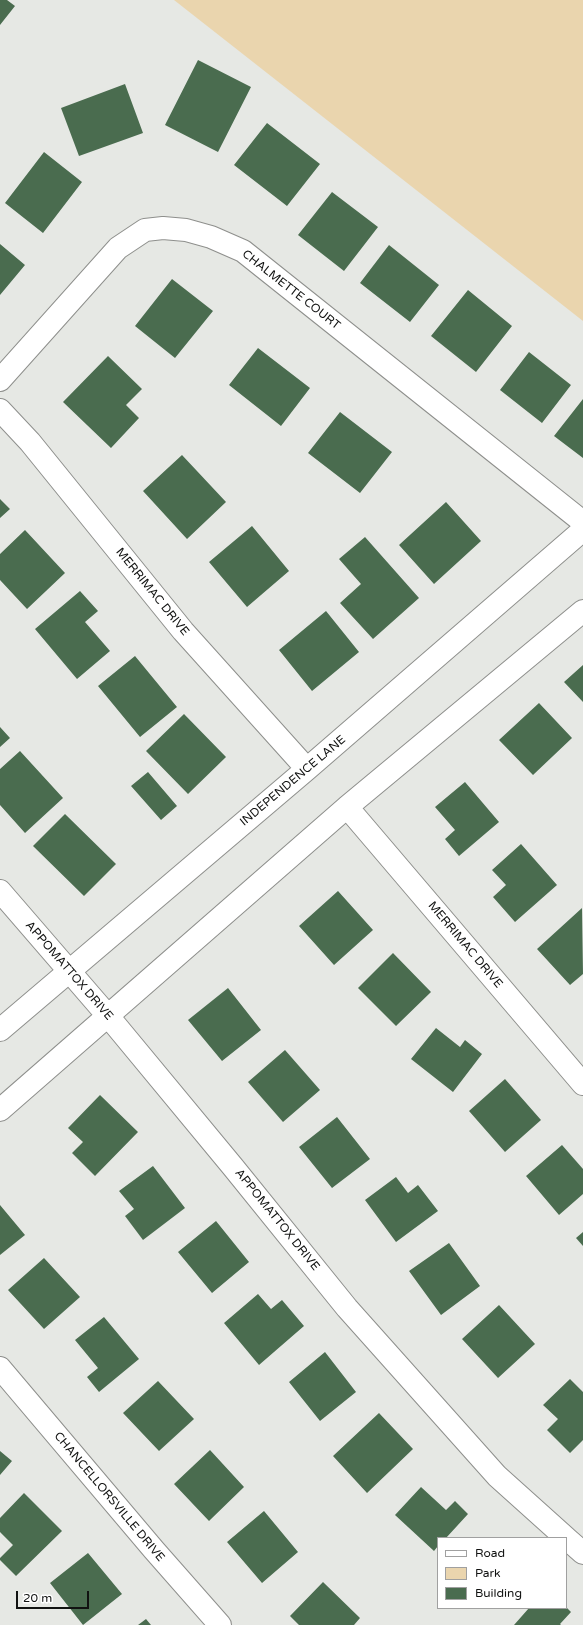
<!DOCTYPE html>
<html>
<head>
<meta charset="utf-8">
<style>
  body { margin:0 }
  #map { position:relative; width:583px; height:1625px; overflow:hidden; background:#e6e8e4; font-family:"Varela Round",sans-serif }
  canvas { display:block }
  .legend { position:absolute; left:437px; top:1537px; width:130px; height:72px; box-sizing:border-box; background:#fff; border:1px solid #a0a0a0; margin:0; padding:5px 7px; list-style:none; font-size:12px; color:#111211 }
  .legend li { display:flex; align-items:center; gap:8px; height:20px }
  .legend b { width:20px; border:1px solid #a0a0a0 }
  .scale { position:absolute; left:16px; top:1591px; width:73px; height:18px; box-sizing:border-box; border:2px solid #111211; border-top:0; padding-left:5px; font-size:12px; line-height:14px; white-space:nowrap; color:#111211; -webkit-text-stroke:3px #fff; paint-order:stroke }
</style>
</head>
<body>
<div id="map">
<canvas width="583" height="1625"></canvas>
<ul class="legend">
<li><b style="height:5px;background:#fff"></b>Road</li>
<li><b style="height:11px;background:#ead5ae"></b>Park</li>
<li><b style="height:11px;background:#4a6c4f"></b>Building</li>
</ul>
<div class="scale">20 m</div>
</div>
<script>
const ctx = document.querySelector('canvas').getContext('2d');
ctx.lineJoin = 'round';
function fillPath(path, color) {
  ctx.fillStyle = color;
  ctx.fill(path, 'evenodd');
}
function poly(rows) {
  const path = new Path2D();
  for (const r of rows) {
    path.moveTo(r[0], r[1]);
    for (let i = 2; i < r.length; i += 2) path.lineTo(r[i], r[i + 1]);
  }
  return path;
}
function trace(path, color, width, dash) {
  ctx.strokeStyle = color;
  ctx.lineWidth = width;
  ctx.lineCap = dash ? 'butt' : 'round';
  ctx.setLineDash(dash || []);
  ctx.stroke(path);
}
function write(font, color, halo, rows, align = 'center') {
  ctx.font = font + ' "Varela Round",sans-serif';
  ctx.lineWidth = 3;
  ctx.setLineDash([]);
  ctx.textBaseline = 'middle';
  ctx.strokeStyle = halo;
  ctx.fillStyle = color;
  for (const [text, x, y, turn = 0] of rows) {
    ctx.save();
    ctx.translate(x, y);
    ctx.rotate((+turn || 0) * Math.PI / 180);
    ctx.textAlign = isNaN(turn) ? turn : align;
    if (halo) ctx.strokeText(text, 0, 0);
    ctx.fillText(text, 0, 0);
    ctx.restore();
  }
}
fillPath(poly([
  [174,0,583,0,583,321]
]), '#ead5ae');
fillPath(poly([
  [0,0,7,0,15,6,0,25],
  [198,60,251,87,218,152,165,125],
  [125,84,143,133,79,156,61,108],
  [267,123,320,164,287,206,234,165],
  [44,152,82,182,43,233,5,203],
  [332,192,378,227,344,271,298,235],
  [0,244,25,265,0,295],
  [389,245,439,285,410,322,360,283],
  [172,279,213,311,175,358,135,326],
  [468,290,512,326,476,372,431,336],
  [258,348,310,388,281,426,229,385],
  [529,352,571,385,542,423,500,390],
  [108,356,142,389,126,405,139,418,111,448,63,402],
  [583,399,583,458,554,436],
  [340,412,392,452,360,493,308,453],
  [182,455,226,502,187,539,143,491],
  [0,499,10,509,0,518],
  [446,502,481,541,434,584,399,545],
  [252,526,289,571,247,607,209,562],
  [25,530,65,573,27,609,0,580,0,554],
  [365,537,419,598,373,639,340,603,361,584,339,559],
  [80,591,98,611,85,622,110,651,77,679,35,629],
  [326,611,359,652,312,691,279,650],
  [135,656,177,707,140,737,98,686],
  [583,665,583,702,564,682],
  [539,703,572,738,533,775,499,740],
  [184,714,226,757,188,794,146,751],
  [0,727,10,738,0,747],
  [20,751,63,798,25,833,0,805,0,769],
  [148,772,177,806,161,820,131,786],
  [465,782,499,822,459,856,445,839,455,830,435,807],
  [65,814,116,864,84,896,33,846],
  [521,844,557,885,515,922,493,897,506,885,492,870],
  [338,891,373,930,334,965,299,926],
  [582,908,583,974,570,985,537,949],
  [393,953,431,992,396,1026,358,988],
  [228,988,261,1030,222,1061,188,1020],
  [436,1028,460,1047,465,1040,482,1054,453,1092,411,1059],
  [285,1050,320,1090,283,1122,248,1082],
  [505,1079,541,1120,505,1152,469,1111],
  [100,1095,138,1132,95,1176,72,1153,83,1142,68,1128],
  [337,1117,370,1159,332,1188,299,1147],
  [562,1145,583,1169,583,1194,559,1215,526,1176],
  [153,1166,185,1208,143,1240,125,1216,134,1209,119,1191],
  [396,1177,408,1193,418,1185,438,1211,396,1242,365,1200],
  [0,1205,25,1235,0,1255],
  [216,1221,249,1262,212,1293,178,1252],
  [583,1232,583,1246,576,1238],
  [449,1243,480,1286,441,1315,409,1271],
  [44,1258,80,1297,44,1329,8,1290],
  [258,1294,271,1309,282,1300,304,1326,259,1365,224,1323],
  [499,1305,535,1344,498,1378,462,1339],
  [104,1317,139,1359,99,1392,87,1377,98,1368,75,1340],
  [325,1352,356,1392,320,1421,289,1382],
  [570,1379,583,1392,583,1440,570,1453,547,1430,558,1419,543,1405],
  [158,1381,194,1419,159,1451,123,1413],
  [379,1413,413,1449,367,1493,333,1456],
  [210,1450,244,1487,209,1521,174,1484],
  [0,1451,12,1461,0,1475],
  [421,1487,446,1510,455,1501,468,1514,446,1538,438,1538,438,1546,434,1551,395,1515],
  [24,1493,62,1531,16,1576,0,1560,0,1558,13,1545,0,1532,0,1518],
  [264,1511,298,1552,262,1583,227,1542],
  [88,1553,122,1594,83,1625,50,1583],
  [323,1582,360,1618,354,1625,299,1625,290,1616],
  [529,1608,567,1608,571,1612,560,1624,561,1625,514,1625],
  [146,1619,151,1625,138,1625]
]), '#4a6c4f');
const street = poly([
  [0,380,118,248,145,230,163,228,186,230,211,237,243,251,583,522],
  [0,410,30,442,183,631,307,769],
  [347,807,583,1084],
  [0,891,108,1016,233,1167,347,1308,497,1476,566,1538],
  [0,1030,307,769,583,530],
  [0,1110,347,807,583,611],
  [0,1368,154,1550,220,1625],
  [566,1538,583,1553]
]);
trace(street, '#8e8f8c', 24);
trace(street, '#fff', 22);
write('12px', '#111211', '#fff', [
  ["CHALMETTE COURT",291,290,38],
  ["MERRIMAC DRIVE",152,592,51],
  ["INDEPENDENCE LANE",293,781,-40],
  ["MERRIMAC DRIVE",465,945,50],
  ["APPOMATTOX DRIVE",69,971,49],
  ["APPOMATTOX DRIVE",277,1220,51],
  ["CHANCELLORSVILLE DRIVE",109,1497,50]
]);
</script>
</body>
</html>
